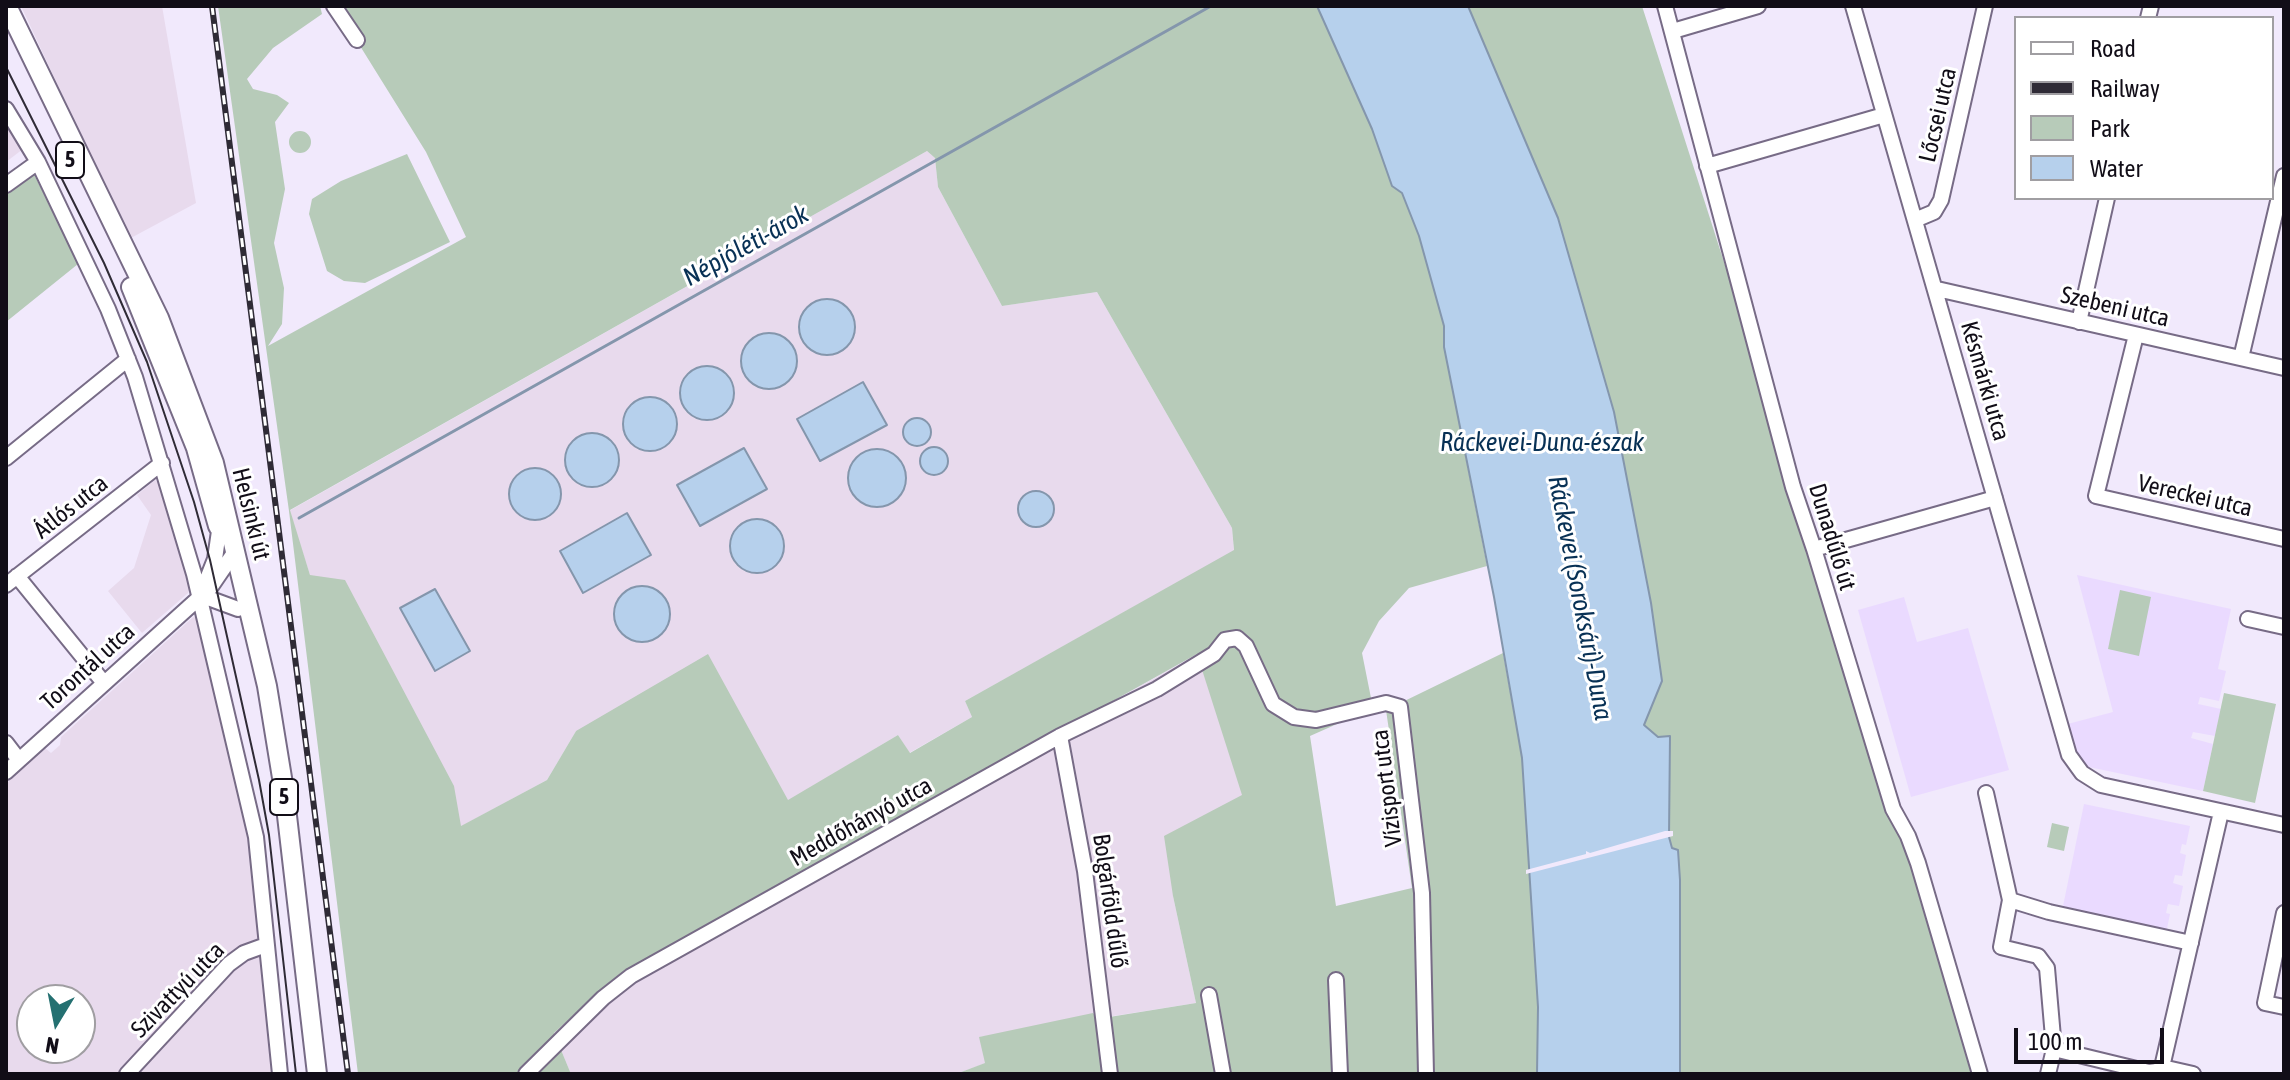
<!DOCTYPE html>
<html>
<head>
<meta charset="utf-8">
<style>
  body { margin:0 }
  #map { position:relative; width:2290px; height:1080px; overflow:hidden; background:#f1e9fc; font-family:"Asap Condensed",sans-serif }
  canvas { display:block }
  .frame { position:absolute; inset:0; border:8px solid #110d17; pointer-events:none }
  .legend { position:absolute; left:2014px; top:16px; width:260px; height:184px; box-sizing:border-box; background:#fff; border:2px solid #a09ea2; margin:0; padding:10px 14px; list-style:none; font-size:24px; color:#110d17 }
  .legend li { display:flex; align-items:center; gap:16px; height:40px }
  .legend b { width:40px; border:2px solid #a09ea2 }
  .north { position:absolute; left:16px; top:984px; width:80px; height:80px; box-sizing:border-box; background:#fff; border:2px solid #a09ea2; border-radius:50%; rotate:190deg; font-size:22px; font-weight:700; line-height:32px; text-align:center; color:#110d17 }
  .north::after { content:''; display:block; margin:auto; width:28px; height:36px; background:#247071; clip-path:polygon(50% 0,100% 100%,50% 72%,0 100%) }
  .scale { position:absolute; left:2014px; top:1028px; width:150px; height:36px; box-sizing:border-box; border:4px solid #110d17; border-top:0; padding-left:10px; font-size:24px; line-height:28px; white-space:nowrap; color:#110d17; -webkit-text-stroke:6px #fff; paint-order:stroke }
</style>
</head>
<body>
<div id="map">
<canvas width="2290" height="1080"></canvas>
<div class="frame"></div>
<ul class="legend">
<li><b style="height:10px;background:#fff"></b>Road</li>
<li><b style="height:10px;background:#2f2b36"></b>Railway</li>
<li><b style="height:22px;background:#b7cbb9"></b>Park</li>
<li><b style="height:22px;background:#b6d0ec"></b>Water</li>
</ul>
<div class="north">N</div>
<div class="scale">100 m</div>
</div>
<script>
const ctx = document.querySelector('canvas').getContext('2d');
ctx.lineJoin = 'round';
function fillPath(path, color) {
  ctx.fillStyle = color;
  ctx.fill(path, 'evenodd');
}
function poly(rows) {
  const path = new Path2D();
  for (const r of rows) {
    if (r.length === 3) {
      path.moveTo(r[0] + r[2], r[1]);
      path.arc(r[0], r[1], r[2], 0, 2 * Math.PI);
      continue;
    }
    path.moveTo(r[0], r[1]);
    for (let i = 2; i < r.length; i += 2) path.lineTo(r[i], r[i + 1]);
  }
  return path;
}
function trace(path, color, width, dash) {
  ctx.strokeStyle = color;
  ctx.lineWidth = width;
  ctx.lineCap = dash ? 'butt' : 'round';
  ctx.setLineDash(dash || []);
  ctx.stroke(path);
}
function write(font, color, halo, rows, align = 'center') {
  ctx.font = font + ' "Asap Condensed",sans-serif';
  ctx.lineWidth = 6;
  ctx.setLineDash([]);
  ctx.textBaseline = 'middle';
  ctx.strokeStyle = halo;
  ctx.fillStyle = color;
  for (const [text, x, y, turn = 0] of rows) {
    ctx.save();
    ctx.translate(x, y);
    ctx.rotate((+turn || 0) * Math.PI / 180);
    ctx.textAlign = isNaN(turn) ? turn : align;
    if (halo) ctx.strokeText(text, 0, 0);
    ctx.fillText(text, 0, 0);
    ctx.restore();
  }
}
fillPath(poly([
  [2077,575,2231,609,2218,669,2226,671,2219,701,2200,697,2198,704,2221,709,2215,736,2193,732,2191,738,2213,744,2203,791,2089,767,2071,750,2064,725,2113,712],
  [1904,597,1917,642,1968,628,2009,770,1911,797,1858,610],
  [2084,804,2190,826,2186,845,2182,844,2180,853,2186,855,2182,876,2175,875,2173,883,2183,886,2179,906,2168,904,2166,913,2170,914,2166,933,2062,911]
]), '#eadaff');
fillPath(poly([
  [21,6,162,6,196,203,129,239],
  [6,110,23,149,6,162],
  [927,151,935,158,938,187,1002,306,1097,292,1232,528,1234,551,965,701,972,717,909,753,898,735,788,801,576,731,547,780,460,827,310,575,289,511],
  [155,480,159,483,173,535,177,535,191,584,188,593,142,633,108,591,134,568,151,515,137,495],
  [198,615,248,826,273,1074,6,1074,6,784,45,748,51,753,60,745,61,737,192,618],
  [32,1000,80,1000,80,1048,32,1048],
  [1198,654,1243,796,1173,896,1196,1003,980,1037,986,1063,956,1074,571,1074,554,1033,611,981]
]), '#e8daed');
fillPath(poly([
  [218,6,320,6,322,14,273,48,247,79,253,89,277,95,289,103,275,122,285,189,274,243,284,288,282,324,268,346,466,237,426,152,347,25,329,6,1317,6,1372,129,1392,186,1402,193,1419,236,1444,326,1444,347,1487,566,1409,588,1379,621,1362,653,1373,708,1310,736,1336,906,1412,888,1386,710,1503,653,1522,758,1528,838,1538,1008,1537,1074,956,1074,985,1063,979,1037,1093,1013,1097,1019,1196,1003,1173,896,1164,836,1242,795,1197,654,611,981,554,1033,571,1074,358,1074,289,511],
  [927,151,935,158,938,187,1002,306,1097,292,1232,528,1234,550,965,701,972,717,910,753,898,735,788,800,708,654,576,731,547,780,461,826,454,786,345,580,310,575,290,510],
  [1468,6,1642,6,1984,1074,1680,1074,1680,880,1669,837,1670,737,1658,737,1643,726,1662,681,1558,218],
  [300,142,11],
  [407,154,450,242,365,283,344,281,327,271,309,214,312,199,341,181],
  [33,172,78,264,6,322,6,191],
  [2120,590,2151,597,2139,656,2108,649],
  [2224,693,2276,704,2255,803,2203,791],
  [2052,823,2069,827,2064,851,2047,847]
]), '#b7cbb9');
const water = poly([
  [1317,6,1468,6,1558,218,1614,412,1651,603,1662,681,1644,725,1658,737,1670,736,1669,837,1672,848,1678,850,1680,880,1680,1074,1537,1074,1538,1007,1522,758,1494,597,1444,347,1444,326,1419,236,1402,193,1392,186,1372,129,1317,6],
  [827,327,28],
  [769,361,28],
  [707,393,27],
  [863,382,887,425,820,461,797,419,863,382],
  [650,424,27],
  [917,432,14],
  [592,460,27],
  [934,461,14],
  [744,448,767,489,700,526,677,485,744,448],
  [877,478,29],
  [535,494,26],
  [1036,509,18],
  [627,513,651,555,583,593,560,551,627,513],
  [757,546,27],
  [642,614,28],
  [435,589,470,651,435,671,400,608,435,589]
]);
fillPath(water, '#b6d0ec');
trace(water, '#8496ac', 2);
fillPath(poly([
  [1665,831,1673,831,1673,836,1526,874,1526,870,1586,854,1586,851,1590,853]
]), '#f1e9fc');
trace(poly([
  [299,518,1211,6]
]), '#8496ac', 3);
const minor = poly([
  [334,6,357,40],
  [1665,6,1793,487,1814,549,1893,809,1908,836,1918,863,1980,1074],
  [1853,6,2069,755,2082,773,2101,785,2284,825],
  [2148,18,2151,6],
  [1673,31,1758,6],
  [6,109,38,162,108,309,135,377,194,574,256,837,280,1074],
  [1707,166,1884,115],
  [6,185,38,162],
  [1915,220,1934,212,1941,200,1985,6],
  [1937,289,2284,368],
  [2079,322,2107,198],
  [2136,335,2096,496,2284,539],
  [2241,358,2284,176],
  [6,458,128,359],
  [1814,549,1995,498],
  [17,576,104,683],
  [205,584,215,559,219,531],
  [6,585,162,463],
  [200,595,238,609],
  [2248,619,2284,627],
  [1060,736,1085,871,1110,1074],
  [6,743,19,760],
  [6,772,210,588,236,550],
  [1986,793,2010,900,2001,947,2038,956,2047,968,2054,1049,2048,1074],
  [2010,900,2049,912,2191,943],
  [2284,913,2265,1003,2284,1007],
  [1336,980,1340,1074],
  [1209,995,1223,1074],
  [2054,1049,2149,1072,2157,1071,2162,1067,2193,1074],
  [2162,1067,2221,812],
  [127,1074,229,964,244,953,266,945],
  [526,1074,603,998,631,976,1060,736,1157,689,1214,654,1225,640,1237,638,1246,646,1273,704,1294,717,1316,720,1386,703,1400,707,1422,893,1426,1074]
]);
const major = poly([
  [7,6,159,318,214,463,267,686,284,790,317,1074],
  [131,287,196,448,218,526]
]);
trace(minor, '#776b86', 18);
trace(major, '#776b86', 22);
trace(minor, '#fff', 14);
trace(major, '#fff', 18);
trace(poly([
  [6,67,104,263,147,362,194,502,210,560,259,780,269,835,296,1074]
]), '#2f2b36', 2);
const rail = poly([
  [212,6,348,1074]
]);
trace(rail, '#2f2b36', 6);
trace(rail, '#fff', 3, [9]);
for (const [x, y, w] of [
  [70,160,28],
  [284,797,28]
]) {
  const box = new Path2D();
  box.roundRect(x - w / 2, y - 18, w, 36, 6);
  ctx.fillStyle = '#fff';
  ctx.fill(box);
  trace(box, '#110d17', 2);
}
write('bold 22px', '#110d17', null, [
  ["5",70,160],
  ["5",284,797]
]);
write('24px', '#110d17', '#fff', [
  ["Lőcsei utca",1938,115,-77],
  ["Szebeni utca",2115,307,13],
  ["Késmárki utca",1985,381,74],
  ["Vereckei utca",2195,496,13],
  ["Átlós utca",71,507,-38],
  ["Helsinki út",251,514,76],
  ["Dunadűlő út",1832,537,73],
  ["Torontál utca",88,667,-42],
  ["Vízisport utca",1387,788,-97],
  ["Meddőhányó utca",861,822,-29],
  ["Bolgárföld dűlő",1110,901,82],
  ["Szivattyú utca",178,990,-46]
]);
write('italic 26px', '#083155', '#fff', [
  ["Népjóléti-árok",746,246,-29],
  ["Ráckevei-Duna-észak",1542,443],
  ["Ráckevei (Soroksári)-Duna",1580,598,79]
]);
</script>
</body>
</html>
